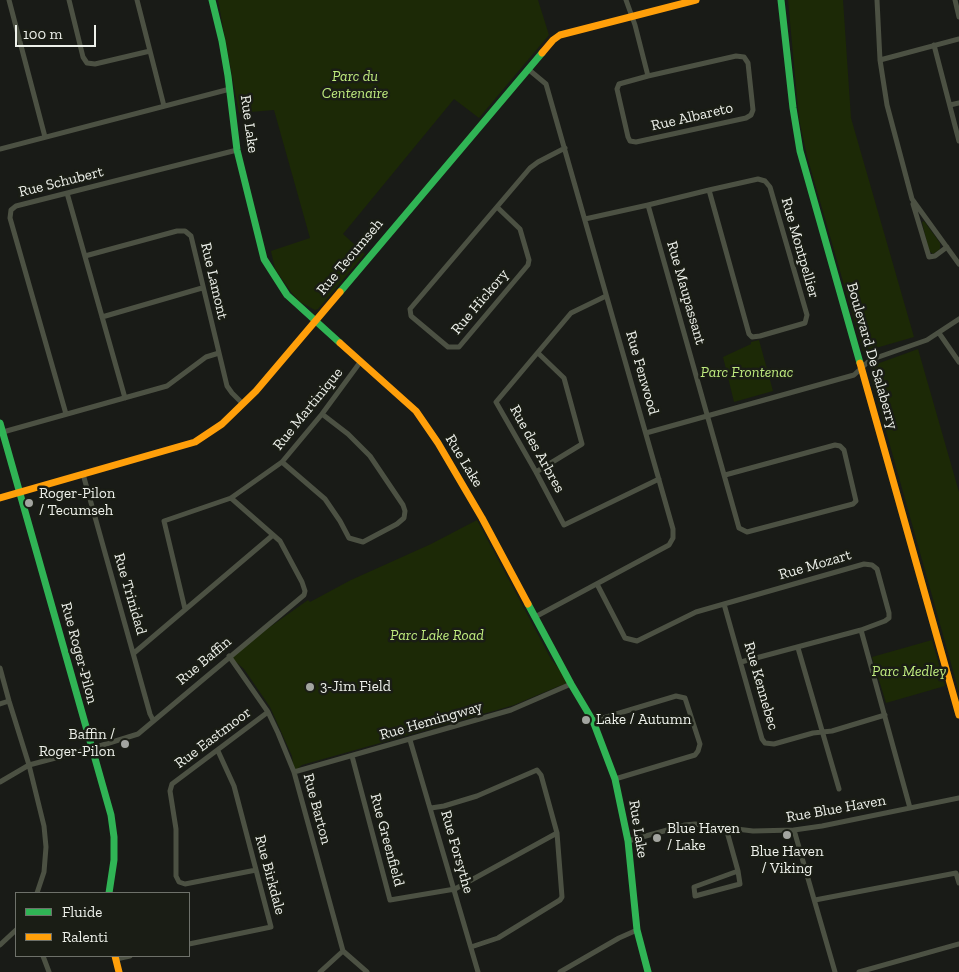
<!DOCTYPE html>
<html>
<head>
<meta charset="utf-8">
<style>
  body { margin:0 }
  #map { position:relative; width:959px; height:972px; overflow:hidden; background:#191b17; font-family:"Zilla Slab",serif }
  canvas { display:block }
  .legend { position:absolute; left:15px; top:892px; width:175px; height:65px; box-sizing:border-box; background:#1a1d15; border:1px solid #6e716a; margin:0; padding:6px 9px; list-style:none; font-size:15px; color:#edf0ea }
  .legend li { display:flex; align-items:center; gap:10px; height:25px }
  .legend b { width:25px; border:1px solid #6e716a }
  .scale { position:absolute; left:15px; top:25px; width:81px; height:22px; box-sizing:border-box; border:2px solid #edf0ea; border-top:0; padding-left:6px; font-size:15px; line-height:18px; white-space:nowrap; color:#edf0ea; -webkit-text-stroke:4px #1a1d15; paint-order:stroke }
</style>
</head>
<body>
<div id="map">
<canvas width="959" height="972"></canvas>
<ul class="legend">
<li><b style="height:6px;background:#30b455"></b>Fluide</li>
<li><b style="height:6px;background:#ff9f0a"></b>Ralenti</li>
</ul>
<div class="scale">100 m</div>
</div>
<script>
const ctx = document.querySelector('canvas').getContext('2d');
ctx.lineJoin = 'round';
function fillPath(path, color) {
  ctx.fillStyle = color;
  ctx.fill(path, 'evenodd');
}
function poly(rows) {
  const path = new Path2D();
  for (const r of rows) {
    path.moveTo(r[0], r[1]);
    for (let i = 2; i < r.length; i += 2) path.lineTo(r[i], r[i + 1]);
  }
  return path;
}
function trace(path, color, width, dash) {
  ctx.strokeStyle = color;
  ctx.lineWidth = width;
  ctx.lineCap = dash ? 'butt' : 'round';
  ctx.setLineDash(dash || []);
  ctx.stroke(path);
}
function write(font, color, halo, rows, align = 'center') {
  ctx.font = font + ' "Zilla Slab",serif';
  ctx.lineWidth = 5;
  ctx.setLineDash([]);
  ctx.textBaseline = 'middle';
  ctx.strokeStyle = halo;
  ctx.fillStyle = color;
  for (const [text, x, y, turn = 0] of rows) {
    ctx.save();
    ctx.translate(x, y);
    ctx.rotate((+turn || 0) * Math.PI / 180);
    ctx.textAlign = isNaN(turn) ? turn : align;
    if (halo) ctx.strokeText(text, 0, 0);
    ctx.fillText(text, 0, 0);
    ctx.restore();
  }
}
fillPath(poly([
  [218,0,538,0,549,35,479,118,454,99,343,234,365,254,318,309,315,310,300,302,291,292,275,269,271,251,310,238,274,110,239,113],
  [788,0,843,0,851,118,914,337,876,348,868,354,863,351,807,156,799,119],
  [924,221,940,243,940,249,933,254,929,251,922,222],
  [759,340,773,391,734,402,723,357,751,344,751,342],
  [918,349,959,492,959,692,870,374,874,365],
  [477,520,551,659,571,684,559,686,514,705,497,710,302,765,294,772,292,756,270,707,244,669,229,656,308,600,310,602,351,580,431,544],
  [932,640,945,686,886,703,872,657]
]), '#1c2906');
trace(poly([
  [9,0,45,137],
  [69,0,83,57,87,63,95,64,150,51],
  [137,0,164,106],
  [626,0,635,25,648,76],
  [877,0,880,60,887,105,912,199,959,264],
  [955,0,959,17],
  [934,45,959,141],
  [736,56,744,57,748,63,753,110,751,115,746,118,636,142,630,141,628,137,617,89,619,84,648,76,736,56],
  [880,60,959,39],
  [528,69,546,84,673,529,673,538,669,545,535,617],
  [950,105,959,103],
  [0,149,230,89],
  [67,193,125,398],
  [913,204,929,257,935,256,947,247],
  [648,205,739,528,747,532,853,504,856,501,844,450,840,446,835,445,725,475],
  [497,207,520,229,529,260,528,265,459,347,448,347,411,316,410,309,530,168,538,162,565,148],
  [585,219,648,205,709,190,758,179,765,181,770,187,807,315,805,323,760,336,752,337,749,334,709,190],
  [85,256,177,231,185,231,191,236,227,386,232,393,243,404],
  [606,296,571,313,496,402,536,472,564,525,659,479],
  [102,317,202,288],
  [939,333,959,362],
  [66,414,10,218,11,210,16,206,237,150],
  [3,432,167,386,206,357,219,353],
  [646,433,854,375,870,360,927,340,959,319],
  [282,462,325,499,340,521,349,538,363,542,397,524,404,518,405,511,403,505,370,456,348,434,322,414],
  [536,472,582,444,564,378,538,353],
  [83,474,150,714,153,720],
  [597,584,625,638,637,641,696,612,864,564,872,565,877,569,889,613,889,618,885,621,861,630,741,662],
  [724,604,762,739,765,743,774,744,813,733,832,731,885,715],
  [185,609,164,521,231,498,282,462,322,414,361,361],
  [861,630,910,808],
  [798,648,839,789],
  [134,653,273,535],
  [229,656,268,712,278,733,294,772,343,951,367,972],
  [0,668,9,701,29,765,44,826,46,847,44,872,37,893],
  [0,704,9,701],
  [593,721,676,696,685,698,700,744,698,751,695,755,615,779],
  [410,740,478,972],
  [352,756,390,900,455,889,557,833],
  [294,772,511,710,571,684],
  [0,782,29,765,93,748,138,734,304,595,305,591,302,582,280,541,231,498],
  [431,808,444,806,477,796,537,770,541,775,557,833,562,897,560,900,498,938,471,947],
  [726,828,738,871,740,884,695,896,694,887,738,871],
  [794,830,835,972],
  [628,841,685,825,695,824,753,831,794,830,822,826,959,798],
  [256,870,185,884,179,882,176,876,176,829,170,791,172,784,268,712],
  [815,900,956,873,959,883],
  [189,944,271,927,234,786,218,751],
  [0,945,16,930],
  [43,956,49,972],
  [116,959,130,956],
  [320,972,343,951],
  [560,972,619,938,637,930],
  [859,972,959,944]
]), '#4c5143', 5);
trace(poly([
  [212,0,222,41,228,76,237,150,264,259,287,295,340,343],
  [781,0,793,108,800,151,860,363],
  [340,292,542,53],
  [0,423,111,815,114,837,114,860,109,893],
  [528,604,571,684,593,721,615,779,628,841,637,930,648,972]
]), '#30b455', 7);
trace(poly([
  [542,53,553,40,560,35,696,0],
  [340,343,416,411,438,443,482,518,528,604],
  [860,363,959,715],
  [0,498,195,442,222,424,256,391,340,292],
  [115,956,119,972]
]), '#ff9f0a', 7);
for (const [x, y, r, color] of [
  [29,503,5,"#a3a5a0"],
  [310,687,5,"#a3a5a0"],
  [586,720,5,"#a3a5a0"],
  [125,744,5,"#a3a5a0"],
  [787,835,5,"#a3a5a0"],
  [657,838,5,"#a3a5a0"]
]) {
  const dot = new Path2D();
  dot.arc(x, y, r, 0, 2 * Math.PI);
  ctx.fillStyle = color;
  ctx.fill(dot);
  trace(dot, '#1a1d15', 2);
}
write('italic 15px', '#bfeb7f', '#1a1d15', [
  ["Parc du",355,77],
  ["Centenaire",355,94],
  ["Parc Frontenac",747,373],
  ["Parc Lake Road",437,636],
  ["Parc Medley",909,672]
]);
write('15px', '#edf0ea', '#1a1d15', [
  ["Rue Albareto",692,117,-13],
  ["Rue Lake",249,124,82],
  ["Rue Schubert",61,182,-14],
  ["Rue Montpellier",800,248,74],
  ["Rue Tecumseh",350,257,-50],
  ["Rue Lamont",214,281,77],
  ["Rue Maupassant",686,293,74],
  ["Rue Hickory",480,302,-50],
  ["Boulevard De Salaberry",872,356,74],
  ["Rue Fenwood",642,373,74],
  ["Rue Martinique",308,409,-51],
  ["Rue des Arbres",537,449,61],
  ["Rue Lake",464,461,59],
  ["Rue Mozart",815,565,-16],
  ["Rue Trinidad",130,594,74],
  ["Rue Roger-Pilon",79,653,75],
  ["Rue Baffin",204,661,-40],
  ["Rue Kennebec",761,686,74],
  ["Rue Hemingway",431,721,-16],
  ["Rue Eastmoor",213,738,-37],
  ["Rue Barton",317,809,75],
  ["Rue Blue Haven",836,809,-10],
  ["Rue Lake",638,829,81],
  ["Rue Greenfield",387,840,75],
  ["Rue Forsythe",457,852,74],
  ["Rue Birkdale",270,875,75]
]);
write('15px', '#edf0ea', '#1a1d15', [
  ["Roger-Pilon",39,494],
  ["/ Tecumseh",39,511],
  ["3-Jim Field",320,687],
  ["Lake / Autumn",596,720],
  ["Baffin /",115,735,"right"],
  ["Roger-Pilon",115,752,"right"],
  ["Blue Haven",667,829],
  ["/ Lake",667,846],
  ["Blue Haven",787,852,"center"],
  ["/ Viking",787,869,"center"]
], 'left');
</script>
</body>
</html>
